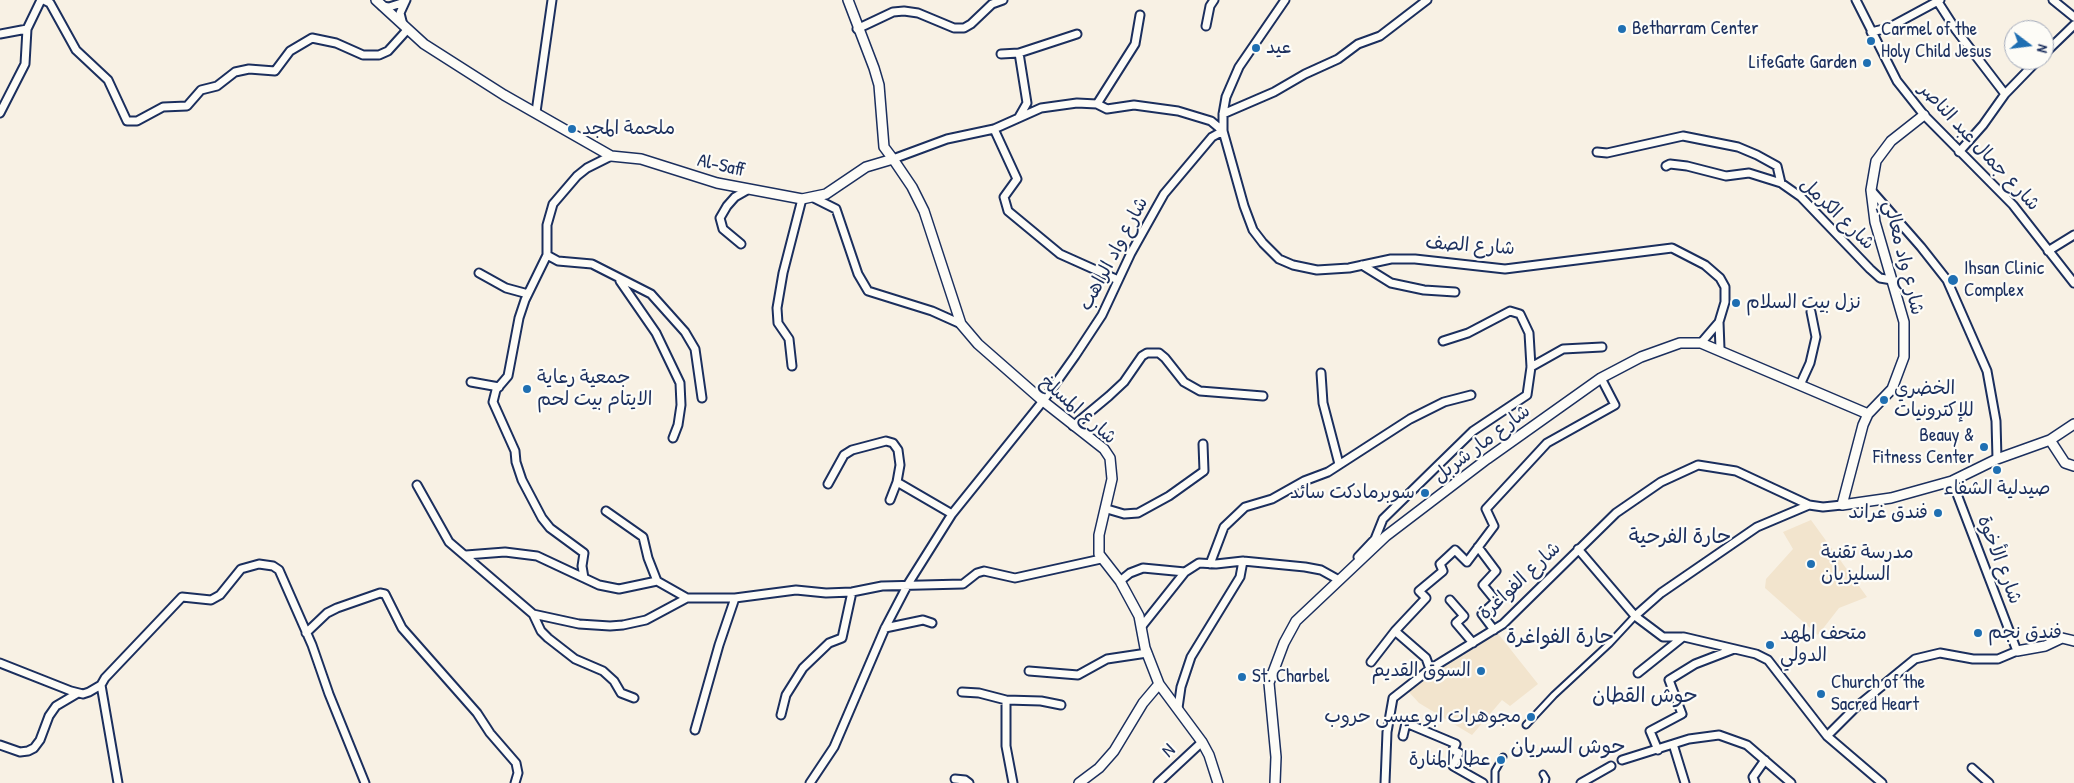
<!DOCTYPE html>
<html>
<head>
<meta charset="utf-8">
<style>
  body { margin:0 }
  #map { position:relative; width:2074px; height:783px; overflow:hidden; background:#f8f1e4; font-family:"Patrick Hand",sans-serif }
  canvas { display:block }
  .north { position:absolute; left:2004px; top:20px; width:50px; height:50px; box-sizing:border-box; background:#fdfcf7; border:1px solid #a3aaba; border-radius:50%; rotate:105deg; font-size:14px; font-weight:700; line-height:20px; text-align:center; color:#1b2f5e }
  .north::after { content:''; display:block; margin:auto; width:18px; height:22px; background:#1f6fb2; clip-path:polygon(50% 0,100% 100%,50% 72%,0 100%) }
</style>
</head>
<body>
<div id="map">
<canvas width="2074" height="783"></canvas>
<div class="north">N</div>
</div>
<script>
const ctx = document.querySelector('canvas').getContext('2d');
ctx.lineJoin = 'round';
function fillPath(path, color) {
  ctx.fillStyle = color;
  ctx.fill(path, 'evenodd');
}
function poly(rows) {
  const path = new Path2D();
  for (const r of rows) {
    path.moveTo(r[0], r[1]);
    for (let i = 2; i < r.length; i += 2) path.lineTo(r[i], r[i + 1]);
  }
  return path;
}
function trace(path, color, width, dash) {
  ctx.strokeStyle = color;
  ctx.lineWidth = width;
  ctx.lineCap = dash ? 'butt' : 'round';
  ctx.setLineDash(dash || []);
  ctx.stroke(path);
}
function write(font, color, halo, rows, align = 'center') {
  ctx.font = font + ' "Patrick Hand","Playpen Sans Arabic",sans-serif';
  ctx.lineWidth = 4.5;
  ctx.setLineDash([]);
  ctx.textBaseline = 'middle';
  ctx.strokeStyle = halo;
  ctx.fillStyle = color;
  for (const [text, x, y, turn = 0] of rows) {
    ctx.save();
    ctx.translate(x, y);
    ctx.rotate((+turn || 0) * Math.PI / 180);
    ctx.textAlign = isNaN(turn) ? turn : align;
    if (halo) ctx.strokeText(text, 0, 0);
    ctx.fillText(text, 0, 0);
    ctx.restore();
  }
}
fillPath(poly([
  [1811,520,1867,597,1839,608,1818,635,1765,588,1766,579,1793,549,1783,532],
  [1496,631,1538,684,1510,706,1502,700,1472,735,1419,703,1407,690,1457,654]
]), '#f2e4cd');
const pedestrian = poly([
  [1526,725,1554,695,1609,644,1635,616],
  [1543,774,1546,779,1545,783],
  [1495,783,1495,771,1503,757]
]);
const minor = poly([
  [44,0,50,3,76,50,108,80,127,121,137,121,163,107,187,106,201,90,217,86,235,72,249,69,275,71,290,51,312,38,336,43,363,55,379,55,388,51,407,30],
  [1285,0,1239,67,1226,97,1223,114,1223,131,1244,206,1253,230,1263,243,1279,259,1293,265,1317,270,1349,268,1391,259,1415,259,1505,269,1672,248,1705,265,1720,278,1725,287,1725,302,1719,322,1701,343],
  [1856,0,1897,81,1924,115,2013,205,2074,283],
  [2053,0,2074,17],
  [1938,2,1956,30,2005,94],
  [382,6,389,7,405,2],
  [403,25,400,13,406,0],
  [1206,26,1210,6,1214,0],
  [857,29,893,12,904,11,918,13,954,28,964,28,971,24,992,4,1003,0],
  [1871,32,1888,28,1940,0],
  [0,34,27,29,41,0],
  [1019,53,1027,103,1019,117],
  [1001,54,1019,53,1077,34],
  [2044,54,2074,25],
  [1097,104,1135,44,1140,15],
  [536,112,552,0],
  [0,113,25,64,27,29],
  [1223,114,1274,92,1305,74,1338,59,1358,44,1380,36,1427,0],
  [994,129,1017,179,1004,197,1008,211,1060,254,1118,280],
  [1597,152,1607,153,1683,136,1738,147,1757,155,1777,166,1781,183,1801,197,1870,269,1880,278,1892,280],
  [1959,152,1983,125,2005,94,2038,60],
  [611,156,587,168,577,176,553,204,547,225,547,255,525,300,519,318,508,376,496,390,493,402,515,451,516,462,522,480,542,518,550,528,584,553,582,566,584,578,599,585,619,589,657,581],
  [893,159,947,139,994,129,1041,108,1077,103,1097,104,1107,109,1134,105,1178,111,1211,121,1223,131],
  [1666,166,1670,164,1687,166,1726,176,1749,173,1781,183],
  [1871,190,1921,247,1947,280,1987,371,1996,421,1997,459],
  [814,198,836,209,858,274,868,291,932,311,961,324],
  [741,244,723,229,720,218,727,206,735,197,749,189],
  [2048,251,2074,235],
  [547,255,558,261,592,264,651,294,685,332,695,349,702,398],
  [1362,265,1391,283,1424,290,1455,292],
  [479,273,506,288,528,294],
  [620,281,656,333,680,383,681,405,678,425,673,438],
  [1719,322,1720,349],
  [792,366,789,339,778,323,777,308,783,273,802,199],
  [1531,367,1563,349,1602,347],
  [1321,373,1323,403,1339,464],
  [471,382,499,387],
  [1800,385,1810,363,1816,337,1811,312],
  [1073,426,1109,396,1124,382,1142,356,1147,353,1159,353,1165,358,1184,382,1200,391,1263,396],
  [828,484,844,455,852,450,886,441,893,443,898,450,900,465,897,482,952,514],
  [417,485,449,542,533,614,541,631,548,638,575,659,603,671,614,681,621,693,634,698],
  [890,500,897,482],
  [1107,509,1124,514,1138,513,1169,496,1204,471,1203,444],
  [606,511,643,537,648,558,657,581,687,598,735,598,796,590,826,593,852,592,882,586,963,584,977,573,984,571,1015,578,1101,559],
  [1478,547,1496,571,1483,585,1496,601,1482,614,1494,630],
  [1578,549,1635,616,1663,637,1684,637,1756,654,1768,660,1827,736,1882,783],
  [466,555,505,552,537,556,584,578],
  [1358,557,1375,539,1383,519,1473,431,1527,395,1531,367,1529,333,1520,314,1510,311,1468,333,1443,341],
  [1210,564,1224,527,1245,507,1272,499,1304,481,1328,472,1410,419,1444,402,1471,395],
  [1120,581,1130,573,1143,568,1185,572,1199,563,1216,564,1243,561,1305,567,1321,570,1339,580],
  [1450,600,1464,616,1456,623,1473,643],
  [533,614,579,624,610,626,623,625,646,620,687,598],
  [1635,616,1661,593,1757,527,1809,505],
  [1142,626,1185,572],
  [885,628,923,620,932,623],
  [1395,631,1426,658,1430,669],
  [306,633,327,613,337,608,380,593,385,594,402,628,477,713,490,733,516,763,518,773,515,783],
  [1371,662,1395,631,1426,598,1419,591,1443,571,1440,564,1455,550,1467,562,1494,526,1486,509,1547,443,1615,405,1601,378],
  [0,663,71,691,83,694,89,692,101,685,105,678,182,597,211,600,220,595,241,569,259,564,273,566,279,570,312,645,329,694,365,783],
  [1029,671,1078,675,1107,659,1147,653],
  [1638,673,1683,637],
  [101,685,118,783],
  [962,692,979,693,1006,700,1041,701,1061,705],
  [1006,700,1006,746,1013,783],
  [1178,708,1181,687,1191,657,1240,577,1243,561],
  [781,715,786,695,803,668,829,643,842,638,852,592],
  [695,730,719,645,735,598],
  [1403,736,1406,723,1456,744,1453,750,1459,753,1453,766,1483,783],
  [1827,736,1855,708,1915,659,1940,653,1973,659,1998,659,2017,651,1952,481],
  [1673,744,1685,783],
  [0,745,20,752,28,751,34,748,40,740,49,716,56,706,78,693],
  [1658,750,1650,731,1682,714,1669,680,1695,664,1734,649],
  [1622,760,1689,739,1719,735,1747,745,1791,783],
  [1972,768,1989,783],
  [955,779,965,780,969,783],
  [810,783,834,747,885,628,908,584,952,514,1043,401,1075,356,1102,315,1131,253,1164,194,1212,137,1223,131],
  [1158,783,1202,742],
  [1385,783,1387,732,1393,698,1430,669,1503,624,1616,513,1661,482,1698,465,1736,471,1809,505,1823,507,1842,505],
  [1581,783,1611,766],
  [1755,783,1753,777,1765,760]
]);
const tertiary = poly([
  [376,0,424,44,504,95,611,156,641,159,717,183,802,199,826,194,866,167,893,159,884,147,879,85,874,68,848,0],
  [1924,115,1891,141,1876,161,1871,190,1875,222,1904,322,1904,357,1892,389,1868,414,1863,425,1842,505,1891,498,1952,481,1997,459,2050,440,2074,424],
  [893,159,912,187,924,211,961,324,978,344,1043,401,1104,449,1110,458,1112,479,1099,535,1099,554,1120,581,1139,616,1145,648,1159,684,1202,742,1209,755,1218,783],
  [2050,440,2065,463,2074,466],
  [2017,651,2045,646,2062,638,2074,641],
  [1079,783,1099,768,1114,751,1143,703,1159,684],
  [1275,783,1276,757,1269,683,1284,643,1296,621,1386,536,1487,459,1601,378,1641,357,1680,343,1701,343,1868,414]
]);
trace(pedestrian, '#1b2f5e', 9);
trace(minor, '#1b2f5e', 11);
trace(tertiary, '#1b2f5e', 12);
trace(pedestrian, '#fdfcf7', 5);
trace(minor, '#fdfcf7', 7);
trace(tertiary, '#fdfcf7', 9);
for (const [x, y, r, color] of [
  [1622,29,5,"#1f6fb2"],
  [1871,41,5,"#1f6fb2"],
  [1256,48,5,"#1f6fb2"],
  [1867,63,5,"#1f6fb2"],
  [572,129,5,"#1f6fb2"],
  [1953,280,6,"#1f6fb2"],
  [1736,303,5,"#1f6fb2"],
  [527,389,5,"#1f6fb2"],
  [1884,400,5,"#1f6fb2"],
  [1984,447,5,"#1f6fb2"],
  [1997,470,5,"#1f6fb2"],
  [1425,493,5,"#1f6fb2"],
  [1938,513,5,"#1f6fb2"],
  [1811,564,5,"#1f6fb2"],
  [1978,633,5,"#1f6fb2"],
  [1770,645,5,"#1f6fb2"],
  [1481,671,5,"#1f6fb2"],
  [1242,677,5,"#1f6fb2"],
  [1821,694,5,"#1f6fb2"],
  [1531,717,5,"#1f6fb2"],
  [1501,760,5,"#1f6fb2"]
]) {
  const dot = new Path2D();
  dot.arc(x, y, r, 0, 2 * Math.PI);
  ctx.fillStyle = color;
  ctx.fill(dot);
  trace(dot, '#fdfcf7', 2);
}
write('19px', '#1b2f5e', '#fdfcf7', [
  ["Betharram Center",1632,29],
  ["Carmel of the",1881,30],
  ["Holy Child Jesus",1881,52],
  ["عيد",1266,48],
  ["LifeGate Garden",1857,63,"right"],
  ["ملحمة المجد",582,129],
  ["Ihsan Clinic",1964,269],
  ["Complex",1964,291],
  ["نزل بيت السلام",1746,303],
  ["جمعية رعاية",537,378],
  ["الايتام بيت لحم",537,400],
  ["الخضري",1894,389],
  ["للإكترونيات",1894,411],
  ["Beauy &",1974,436,"right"],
  ["Fitness Center",1974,458,"right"],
  ["صيدلية الشفاء",1997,489,"center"],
  ["سوبرمادكت سائد",1415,493,"right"],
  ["فندق غراند",1928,513,"right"],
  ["مدرسة تقنية",1821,553],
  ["السليزيان",1821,575],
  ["فندق نجم",1988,633],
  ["متحف المهد",1780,634],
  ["الدولي",1780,656],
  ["السوق القديم",1471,671,"right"],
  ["St. Charbel",1252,677],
  ["Church of the",1831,683],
  ["Sacred Heart",1831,705],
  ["مجوهرات ابو عيسى حروب",1521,717,"right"],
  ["عطار المنارة",1491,760,"right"]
], 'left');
write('19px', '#1b2f5e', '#fdfcf7', [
  ["شارع جمال عبد الناصر",1979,147,47],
  ["Al-Saff",721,166,13],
  ["شارع الكرمل",1837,214,44],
  ["شارع الصف",1470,246,4],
  ["شارع واد الراهب",1114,254,-62],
  ["شارع واد معالي",1903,258,76],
  ["شارع المسلخ",1078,410,41],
  ["شارع مار شربل",1482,444,-37],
  ["شارع الأخوة",1999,560,69],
  ["شارع الفواغرة",1520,581,-43],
  ["N",1169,751,-43]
]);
write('21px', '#1b2f5e', '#fdfcf7', [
  ["حارة الفرحية",1680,537],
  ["حارة الفواغرة",1560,637],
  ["حوش القطان",1645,696],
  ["حوش السريان",1568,747]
]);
</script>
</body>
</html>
